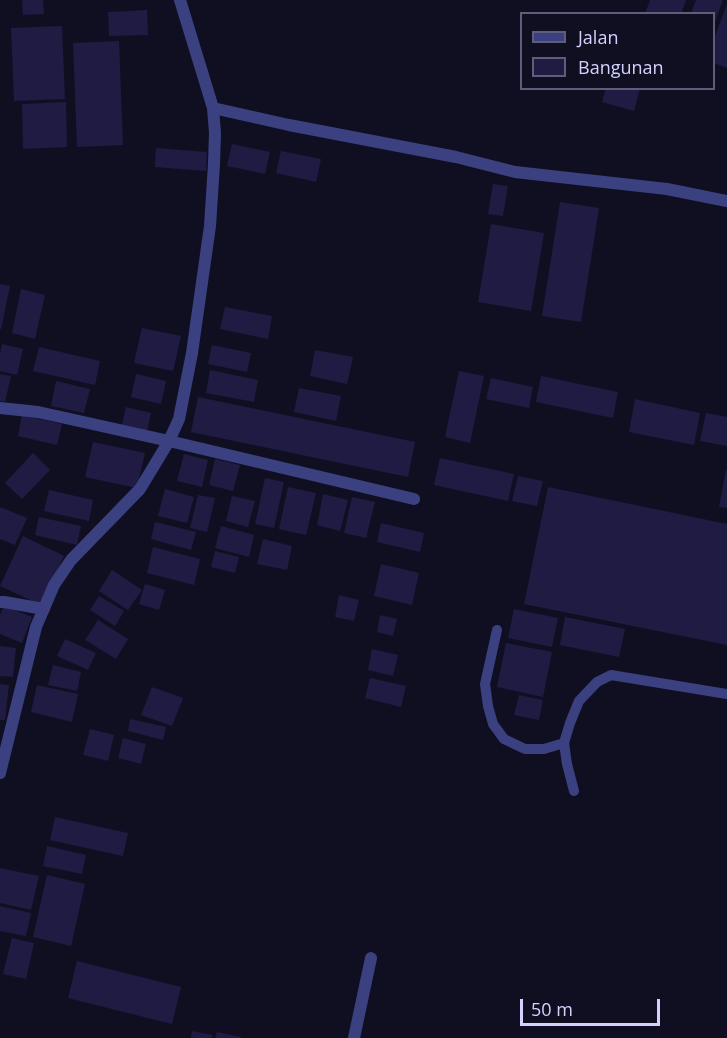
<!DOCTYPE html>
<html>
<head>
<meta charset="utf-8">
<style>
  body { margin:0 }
  #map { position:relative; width:727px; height:1038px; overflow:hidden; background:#100f22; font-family:"Open Sans",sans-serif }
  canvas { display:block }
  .legend { position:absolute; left:520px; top:12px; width:195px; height:78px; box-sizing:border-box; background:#100f22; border:2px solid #5e5d7a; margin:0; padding:8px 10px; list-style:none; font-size:18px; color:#d2d2fd }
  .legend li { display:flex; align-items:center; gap:12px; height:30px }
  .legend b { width:30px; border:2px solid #5e5d7a }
  .scale { position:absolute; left:520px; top:999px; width:140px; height:27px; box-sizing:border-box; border:3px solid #d2d2fd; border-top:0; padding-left:8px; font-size:18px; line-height:21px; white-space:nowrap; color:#d2d2fd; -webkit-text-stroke:4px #100f22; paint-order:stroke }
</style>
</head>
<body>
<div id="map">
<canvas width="727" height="1038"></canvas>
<ul class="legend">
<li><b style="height:8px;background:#3b4180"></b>Jalan</li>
<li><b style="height:16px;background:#1f1b43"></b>Bangunan</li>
</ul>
<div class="scale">50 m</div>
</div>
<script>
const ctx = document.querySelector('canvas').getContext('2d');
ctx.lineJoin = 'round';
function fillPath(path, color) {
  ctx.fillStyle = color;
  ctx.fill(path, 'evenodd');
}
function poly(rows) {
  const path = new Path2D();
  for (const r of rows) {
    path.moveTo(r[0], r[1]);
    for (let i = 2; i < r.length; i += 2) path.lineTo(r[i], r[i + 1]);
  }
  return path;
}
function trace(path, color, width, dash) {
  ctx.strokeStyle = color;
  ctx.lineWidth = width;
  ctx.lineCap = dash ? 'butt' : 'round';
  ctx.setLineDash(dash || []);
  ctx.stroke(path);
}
fillPath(poly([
  [22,0,43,0,44,14,23,15],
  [650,0,686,0,681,14,645,14],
  [696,0,723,0,714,24,714,14,691,14],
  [727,4,727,68,714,63,714,39],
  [147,10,148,35,109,36,108,12],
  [62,26,65,99,14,101,11,28],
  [119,41,123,145,77,147,73,43],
  [606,88,640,88,634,111,602,102],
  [66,102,67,147,23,149,22,104],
  [232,144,270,152,265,174,227,166],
  [156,148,207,152,206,171,155,167],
  [281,151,321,159,316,182,276,173],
  [493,184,508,186,503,216,488,214],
  [560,202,599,208,581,322,542,316],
  [491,224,544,233,531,311,478,302],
  [0,284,10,286,1,329,0,329],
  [21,289,45,295,35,339,12,333],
  [225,307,272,316,268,339,220,329],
  [142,328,181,336,173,371,134,363],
  [2,344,23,349,17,375,0,371,0,354],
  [212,345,251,353,247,372,208,364],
  [39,347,100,361,95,385,33,371],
  [315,350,353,357,347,384,310,376],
  [210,370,258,380,254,402,206,393],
  [459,371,484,376,470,443,445,437],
  [0,374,11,376,5,402,0,401],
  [136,374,166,381,161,404,131,397],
  [541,376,618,392,613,418,536,402],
  [491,378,533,387,529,408,486,399],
  [56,381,90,389,84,413,51,406],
  [299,388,341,396,336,421,294,412],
  [198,397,415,442,408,477,191,432],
  [635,399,700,413,694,445,629,432],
  [126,407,151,413,147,431,122,425],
  [706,413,727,417,727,446,700,441],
  [22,415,62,424,57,445,18,436],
  [93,442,145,453,137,488,85,477],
  [33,453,50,470,22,499,5,483],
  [184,454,208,460,202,487,177,481],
  [440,458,514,474,508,501,434,485],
  [215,459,240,465,233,491,209,485],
  [726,470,727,470,727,508,719,507],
  [518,476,543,481,537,506,512,501],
  [265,478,284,482,274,528,255,524],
  [288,487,316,493,306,535,279,529],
  [548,487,727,524,727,645,524,604],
  [165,489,194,497,187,523,158,516],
  [49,490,93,500,89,521,44,511],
  [323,494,348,500,340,531,317,525],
  [198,495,215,498,207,532,190,528],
  [232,496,255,501,248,527,226,521],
  [352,497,375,502,366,538,344,533],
  [0,507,27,518,15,545,0,539],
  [39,517,81,526,77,545,35,535],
  [155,522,196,532,191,550,151,539],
  [381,523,424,533,420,552,377,542],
  [221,526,254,535,249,557,215,548],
  [23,536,64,556,41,605,0,586],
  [263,539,292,546,287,570,257,564],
  [153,547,200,559,194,585,147,573],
  [215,551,239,557,235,573,211,567],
  [381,564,419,573,412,605,374,596],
  [112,570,142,590,128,610,99,591],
  [145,584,165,590,159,610,139,604],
  [339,595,359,600,354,621,335,617],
  [99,596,124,611,115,626,90,610],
  [4,606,32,617,22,643,0,634,0,615],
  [514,609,558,618,552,647,508,638],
  [380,615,397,619,393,636,377,632],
  [565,617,625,629,619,657,560,645],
  [98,620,128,639,116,659,85,640],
  [65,639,96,653,88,670,57,656],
  [506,643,552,652,543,697,497,687],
  [0,646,16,648,13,677,0,676],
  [372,649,398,655,393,676,368,670],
  [53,665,81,672,77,691,48,685],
  [370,678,406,686,401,707,365,698],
  [0,684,9,685,5,720,0,720],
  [37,685,78,694,72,722,31,712],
  [152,687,183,698,172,726,141,715],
  [519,695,543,700,539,720,514,715],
  [130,719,166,727,163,740,128,731],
  [90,729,114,735,108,761,83,755],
  [123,738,146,744,141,764,118,758],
  [55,817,128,833,123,856,50,840],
  [47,846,86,855,82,874,43,866],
  [0,868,39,876,31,910,0,903],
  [47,875,85,884,71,946,33,937],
  [0,906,31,913,26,936,0,931],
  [12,938,34,943,26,979,3,974],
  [77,961,181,987,172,1024,68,998],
  [192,1031,212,1035,212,1038,191,1038],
  [217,1032,241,1037,241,1038,215,1038]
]), '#1f1b43');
trace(poly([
  [497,630,485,684,488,706,493,724,504,739,525,749,544,749,564,743],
  [574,791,567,764,564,743,570,723,579,701,597,682,611,675,727,694]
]), '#3b4180', 10);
trace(poly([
  [213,108,289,125,456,157,515,172,667,189,727,201],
  [0,408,38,412,61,417,169,441,414,499],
  [0,602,4,602,44,609],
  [0,773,36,627,54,585,71,560,140,489,169,441,179,419,192,353,210,226,214,164,215,133,213,108,180,0],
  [354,1038,371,958]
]), '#3b4180', 12);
</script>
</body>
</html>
